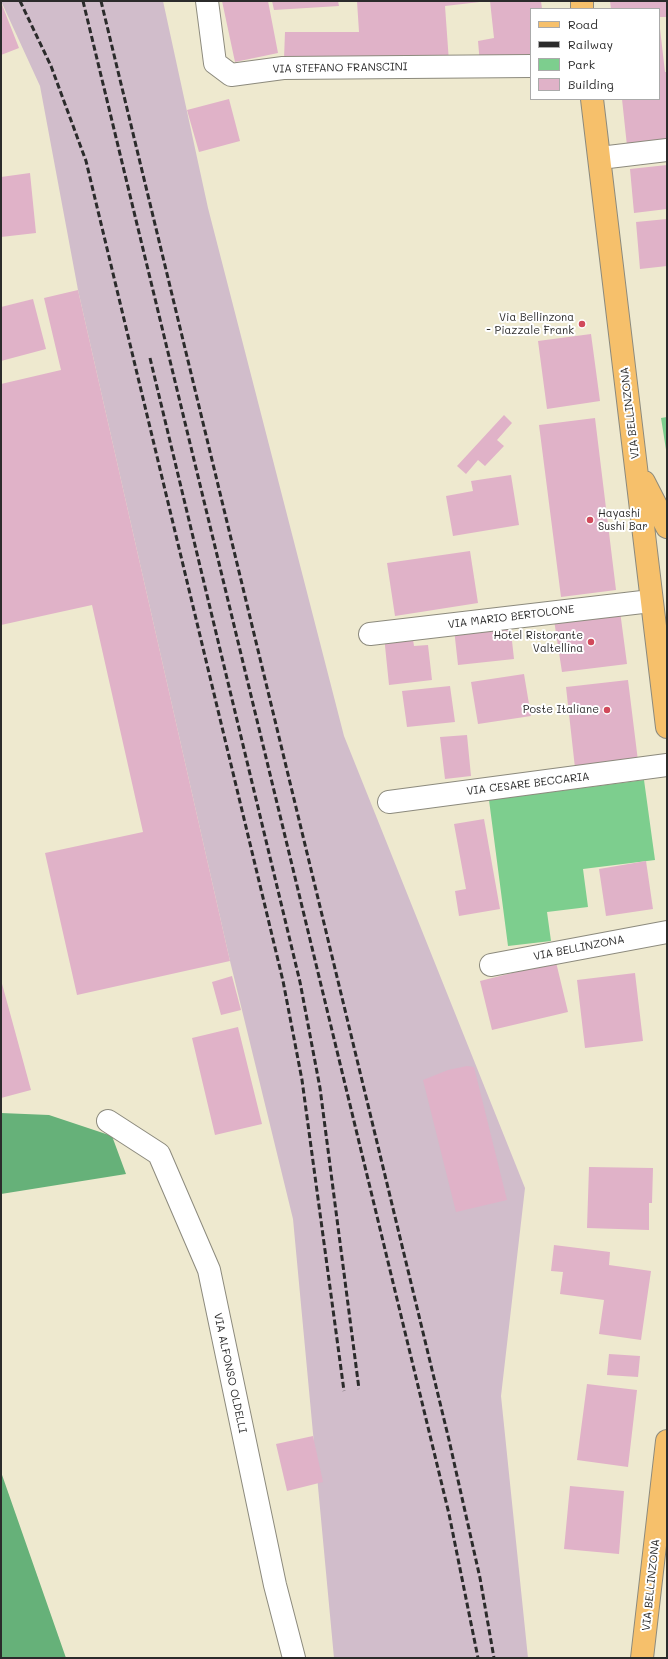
<!DOCTYPE html>
<html>
<head>
<meta charset="utf-8">
<style>
  body { margin:0 }
  #map { position:relative; width:668px; height:1659px; overflow:hidden; background:#eee9cf; font-family:Mali,sans-serif }
  canvas { display:block }
  .frame { position:absolute; inset:0; border:2px solid #2b2b2b; pointer-events:none }
  .legend { position:absolute; left:530px; top:8px; width:130px; height:92px; box-sizing:border-box; background:#fff; border:1px solid #aaa; margin:0; padding:5px 7px; list-style:none; font-size:12px; color:#2b2b2b }
  .legend li { display:flex; align-items:center; gap:8px; height:20px }
  .legend b { width:20px; border:1px solid #aaa }
</style>
</head>
<body>
<div id="map">
<canvas width="668" height="1659"></canvas>
<div class="frame"></div>
<ul class="legend">
<li><b style="height:5px;background:#f6c06b"></b>Road</li>
<li><b style="height:5px;background:#2b2b2b"></b>Railway</li>
<li><b style="height:11px;background:#7dce8e"></b>Park</li>
<li><b style="height:11px;background:#e0b2c8"></b>Building</li>
</ul>
</div>
<script>
const ctx = document.querySelector('canvas').getContext('2d');
ctx.lineJoin = 'round';
function fillPath(path, color) {
  ctx.fillStyle = color;
  ctx.fill(path, 'evenodd');
}
function poly(rows) {
  const path = new Path2D();
  for (const r of rows) {
    path.moveTo(r[0], r[1]);
    for (let i = 2; i < r.length; i += 2) path.lineTo(r[i], r[i + 1]);
  }
  return path;
}
function trace(path, color, width, dash) {
  ctx.strokeStyle = color;
  ctx.lineWidth = width;
  ctx.lineCap = dash ? 'butt' : 'round';
  ctx.setLineDash(dash || []);
  ctx.stroke(path);
}
function write(font, color, halo, rows, align = 'center') {
  ctx.font = font + ' Mali,sans-serif';
  ctx.lineWidth = 4;
  ctx.setLineDash([]);
  ctx.textBaseline = 'middle';
  ctx.strokeStyle = halo;
  ctx.fillStyle = color;
  for (const [text, x, y, turn = 0] of rows) {
    ctx.save();
    ctx.translate(x, y);
    ctx.rotate((+turn || 0) * Math.PI / 180);
    ctx.textAlign = isNaN(turn) ? turn : align;
    if (halo) ctx.strokeText(text, 0, 0);
    ctx.fillText(text, 0, 0);
    ctx.restore();
  }
}
fillPath(poly([
  [1,1,163,1,208,208,344,736,525,1188,501,1396,528,1658,334,1658,293,1219,230,961,78,290,40,86]
]), '#d1bdcb');
fillPath(poly([
  [667,417,667,456,661,418],
  [644,780,655,860,583,869,588,907,547,912,551,941,508,946,489,800]
]), '#7dce8e');
fillPath(poly([
  [1,1113,49,1115,112,1136,126,1174,1,1194],
  [1,1472,66,1658,1,1658]
]), '#66b179');
fillPath(poly([
  [222,1,268,1,278,53,235,62],
  [272,1,338,1,339,6,274,10],
  [357,1,480,1,480,2,445,6,449,62,284,59,285,32,359,32],
  [490,1,541,1,542,9,531,9,531,64,480,64,478,41,494,38],
  [610,1,667,1,667,17,659,17,659,9,611,9],
  [1,2,19,48,1,55],
  [659,20,665,72,667,72,667,142,627,146,622,99,659,99],
  [229,99,240,141,199,152,187,110],
  [667,165,667,209,634,213,630,169],
  [30,173,36,233,1,237,1,177],
  [667,219,667,266,640,269,636,222],
  [78,290,230,961,77,995,45,853,143,832,92,605,1,625,1,384,61,370,44,298],
  [33,299,46,349,1,361,1,307],
  [591,334,600,401,547,409,538,341],
  [504,415,512,423,497,440,504,446,485,466,478,460,466,474,457,466],
  [595,418,616,590,561,597,539,425],
  [511,475,519,525,453,536,446,496,473,491,471,481],
  [470,551,478,603,395,616,387,563],
  [620,611,627,664,562,672,554,620],
  [510,623,514,659,458,665,454,629],
  [412,633,414,646,428,645,432,680,389,685,384,636],
  [524,674,531,716,478,724,471,682],
  [628,680,638,761,575,768,566,687],
  [450,686,455,722,407,727,402,691],
  [467,735,471,776,445,779,440,737],
  [484,819,500,909,459,916,455,891,466,889,454,824],
  [646,861,653,909,606,916,599,869],
  [556,962,568,1012,492,1030,480,981],
  [635,973,643,1041,585,1048,577,980],
  [232,976,241,1010,221,1015,212,982],
  [1,980,31,1090,1,1098],
  [238,1027,262,1124,215,1135,192,1038],
  [467,1066,474,1067,507,1200,456,1212,423,1080,448,1070],
  [589,1167,653,1168,652,1203,649,1203,649,1230,587,1228],
  [554,1245,610,1252,609,1265,651,1271,641,1340,599,1334,604,1300,560,1294,563,1272,551,1271],
  [609,1354,640,1356,638,1377,607,1375],
  [587,1384,637,1390,628,1467,577,1460],
  [313,1436,323,1482,287,1491,276,1444],
  [570,1486,624,1491,619,1554,564,1549]
]), '#e0b2c8');
const minor = poly([
  [207,1,215,63,231,75,283,68,531,66],
  [600,158,667,150],
  [370,634,651,601],
  [389,802,667,765],
  [491,965,667,932],
  [108,1121,159,1154,209,1270,275,1585,294,1658]
]);
const major = poly([
  [582,1,582,9],
  [592,99,667,727],
  [644,482,667,527],
  [642,1658,667,1441]
]);
trace(minor, '#8c8a7d', 24);
trace(major, '#8c8a7d', 24);
trace(minor, '#fff', 22);
trace(major, '#f6c06b', 22);
trace(poly([
  [20,1,51,66,86,161,283,981,302,1080,344,1391],
  [83,1,449,1514,478,1658],
  [101,1,449,1440,480,1578,494,1658],
  [150,358,300,982,320,1088,359,1389]
]), '#2b2b2b', 3, [6, 3]);
for (const [x, y, r, color] of [
  [582,324,4,"#d1495b"],
  [590,520,4,"#d1495b"],
  [591,642,4,"#d1495b"],
  [607,710,4,"#d1495b"]
]) {
  const dot = new Path2D();
  dot.arc(x, y, r, 0, 2 * Math.PI);
  ctx.fillStyle = color;
  ctx.fill(dot);
  trace(dot, '#fff', 1.5);
}
write('11px', '#2b2b2b', '#fff', [
  ["VIA STEFANO FRANSCINI",340,68,-1],
  ["VIA BELLINZONA",630,413,-97],
  ["VIA MARIO BERTOLONE",511,617,-7],
  ["VIA CESARE BECCARIA",528,784,-7],
  ["VIA BELLINZONA",579,948,-11],
  ["VIA ALFONSO OLDELLI",230,1373,78],
  ["VIA BELLINZONA",651,1585,-84]
]);
write('11px', '#2b2b2b', '#fff', [
  ["Via Bellinzona",574,318],
  ["- Piazzale Frank",574,331],
  ["Hayashi",598,514,"left"],
  ["Sushi Bar",598,527,"left"],
  ["Hotel Ristorante",583,636],
  ["Valtellina",583,649],
  ["Poste Italiane",599,710]
], 'right');
</script>
</body>
</html>
